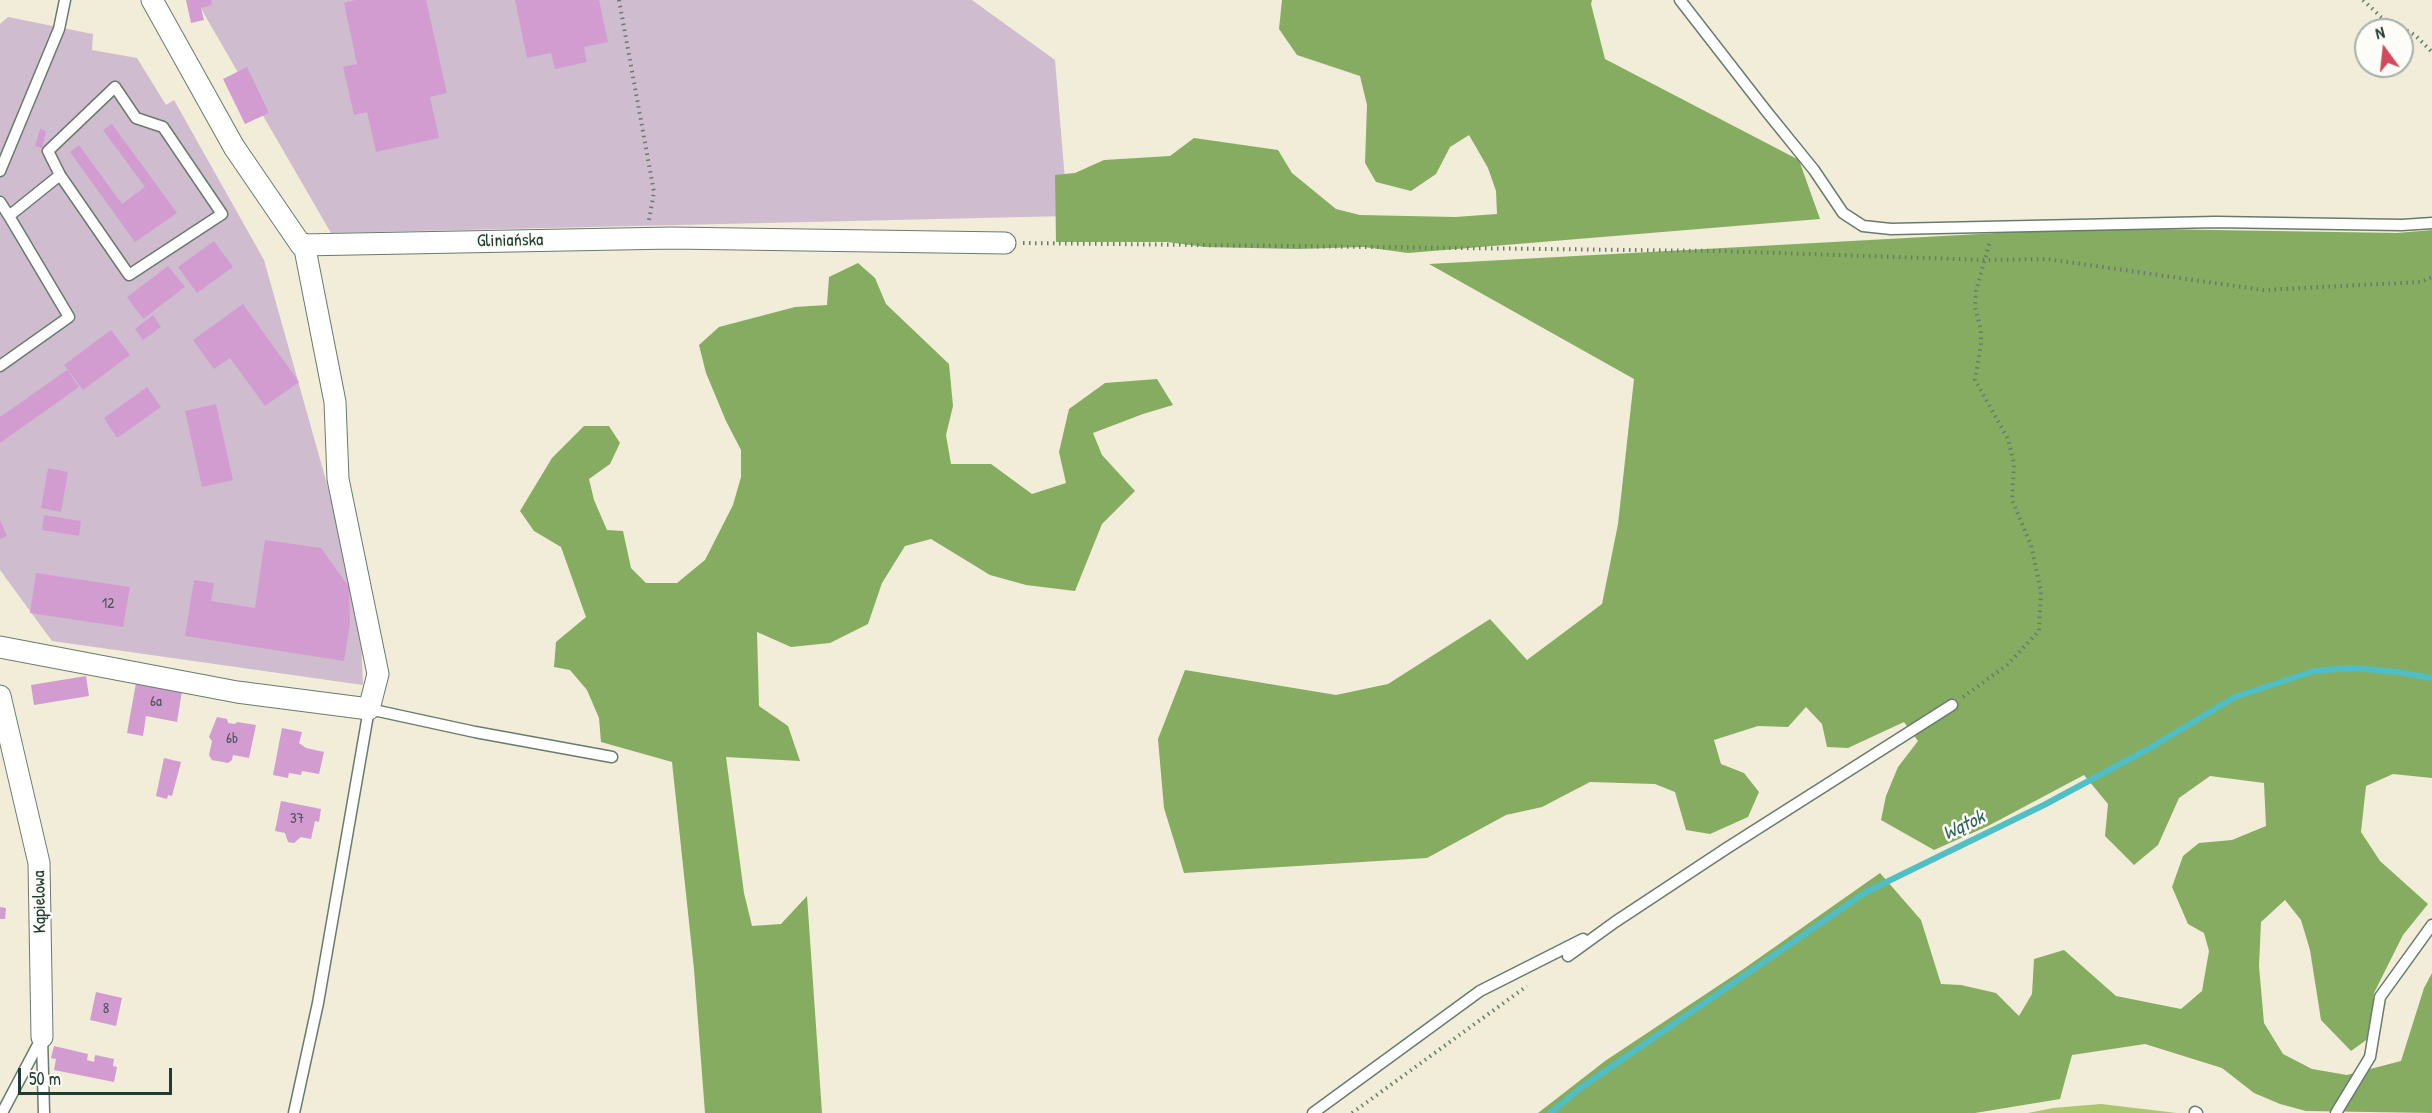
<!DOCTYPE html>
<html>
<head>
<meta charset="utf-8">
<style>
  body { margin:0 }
  #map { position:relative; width:2432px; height:1113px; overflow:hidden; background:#f1edd8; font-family:"Patrick Hand",sans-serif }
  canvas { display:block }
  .north { position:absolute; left:2354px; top:18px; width:60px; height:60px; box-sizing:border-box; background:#fdfcf7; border:2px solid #a4b0a9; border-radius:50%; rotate:345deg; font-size:16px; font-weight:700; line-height:24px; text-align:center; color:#1f3d34 }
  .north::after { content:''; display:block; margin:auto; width:21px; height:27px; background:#d1495b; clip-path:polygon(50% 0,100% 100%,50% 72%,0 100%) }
  .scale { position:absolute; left:18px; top:1068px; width:154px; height:27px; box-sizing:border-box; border:3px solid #1f3d34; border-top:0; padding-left:8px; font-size:18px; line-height:21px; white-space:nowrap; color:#1f3d34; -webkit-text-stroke:4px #fdfcf7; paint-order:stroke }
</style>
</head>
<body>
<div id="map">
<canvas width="2432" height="1113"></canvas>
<div class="north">N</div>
<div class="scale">50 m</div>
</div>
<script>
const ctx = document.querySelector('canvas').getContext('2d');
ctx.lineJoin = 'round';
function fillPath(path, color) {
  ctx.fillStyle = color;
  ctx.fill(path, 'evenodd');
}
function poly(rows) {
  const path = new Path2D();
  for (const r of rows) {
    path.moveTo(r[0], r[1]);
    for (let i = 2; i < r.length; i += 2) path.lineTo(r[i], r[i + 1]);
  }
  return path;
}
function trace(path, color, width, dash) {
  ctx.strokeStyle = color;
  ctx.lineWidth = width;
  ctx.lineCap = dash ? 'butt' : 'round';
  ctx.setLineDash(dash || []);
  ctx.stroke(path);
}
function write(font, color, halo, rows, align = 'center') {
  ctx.font = font + ' "Patrick Hand",sans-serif';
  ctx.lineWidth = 5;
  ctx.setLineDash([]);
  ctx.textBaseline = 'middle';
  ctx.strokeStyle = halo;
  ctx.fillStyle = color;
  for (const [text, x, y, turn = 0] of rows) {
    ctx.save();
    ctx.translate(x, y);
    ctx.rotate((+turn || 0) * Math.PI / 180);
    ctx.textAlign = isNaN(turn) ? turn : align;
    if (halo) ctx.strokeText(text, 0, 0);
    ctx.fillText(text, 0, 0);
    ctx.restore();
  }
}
fillPath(poly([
  [196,0,972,0,1055,60,1068,216,331,233],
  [8,17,93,34,92,50,137,58,166,105,174,100,264,260,359,598,363,685,52,641,0,570,0,24]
]), '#cfbdcf');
fillPath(poly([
  [2101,1104,2177,1113,2028,1113,2053,1108]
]), '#a9c76e');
fillPath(poly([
  [1282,0,1592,0,1591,4,1605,59,1799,160,1820,219,1408,253,1364,247,1297,249,1205,247,1167,242,1056,242,1055,175,1075,173,1104,160,1170,156,1194,138,1278,150,1292,173,1336,209,1360,215,1455,217,1497,214,1496,191,1488,168,1469,135,1450,147,1436,174,1411,191,1376,182,1365,163,1367,105,1360,76,1297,55,1279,29],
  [2090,228,2397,233,2432,230,2432,778,2393,774,2366,786,2361,832,2380,861,2428,904,2403,935,2374,993,2369,1038,2351,1051,2321,1020,2310,950,2301,920,2285,900,2261,922,2259,966,2264,1023,2283,1054,2312,1069,2347,1075,2401,1061,2424,988,2432,973,2432,1113,2306,1111,2280,1104,2254,1093,2222,1068,2145,1044,2072,1055,2060,1099,1975,1113,1538,1113,1605,1061,1742,970,1880,873,1921,920,1941,984,1961,985,1996,993,2019,1016,2032,994,2034,959,2064,950,2116,996,2181,1009,2202,991,2209,951,2204,933,2188,924,2172,887,2183,856,2199,843,2232,840,2266,826,2264,783,2210,776,2179,798,2158,845,2134,865,2105,836,2108,804,2084,775,1988,826,1934,850,1881,820,1886,796,1898,767,1918,741,1904,722,1848,748,1827,747,1822,724,1806,707,1788,727,1758,726,1714,740,1721,764,1744,773,1759,792,1748,817,1710,834,1686,830,1675,792,1655,784,1590,782,1542,807,1506,815,1427,858,1184,873,1164,808,1158,739,1185,670,1336,695,1388,684,1490,619,1527,660,1602,604,1618,524,1634,379,1429,264],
  [858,263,875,278,886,304,949,364,953,406,946,435,951,464,991,464,1032,494,1066,483,1059,452,1069,409,1105,383,1157,379,1173,405,1143,414,1093,433,1102,455,1135,491,1102,524,1075,591,1026,585,990,575,931,539,905,546,882,583,868,624,830,643,791,647,757,632,759,706,788,726,800,761,726,757,744,893,752,926,781,924,807,896,822,1113,705,1113,694,969,672,762,601,742,599,718,587,690,570,670,554,667,556,642,586,617,561,547,534,531,520,511,552,458,584,426,609,426,620,443,610,464,589,479,594,500,607,530,623,531,631,568,646,583,677,583,705,560,733,505,741,477,741,450,726,421,706,373,699,345,719,327,795,307,827,305,829,277]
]), '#86ac61');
trace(poly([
  [1550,1113,1582,1087,1866,892,2044,805,2148,749,2235,697,2314,671,2352,668,2397,672,2432,678]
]), '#50bec5', 6);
fillPath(poly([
  [186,0,211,0,212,5,201,8,204,20,191,23],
  [355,0,426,0,447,93,430,97,439,138,376,152,367,112,354,115,343,67,357,64,344,3],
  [515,0,599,0,608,42,584,47,587,62,555,69,551,53,527,58],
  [247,67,269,113,245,124,223,79],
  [112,124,177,213,135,242,70,152,79,145,122,204,145,187,103,130],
  [40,129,46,131,42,148,35,146],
  [214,241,233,267,197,293,178,267],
  [168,266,185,287,143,319,127,297],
  [243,304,299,382,265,406,230,358,214,369,193,340],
  [153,315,161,327,143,340,135,329],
  [111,330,130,355,83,390,64,365],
  [67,370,79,387,0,443,0,417],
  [147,387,161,407,117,438,104,418],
  [216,404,233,480,202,487,185,411],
  [48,468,68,472,61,512,41,508],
  [44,515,81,521,79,536,42,530],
  [0,520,7,536,0,539],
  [265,540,321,548,349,587,350,623,344,661,185,636,194,580,214,583,211,601,255,608],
  [36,573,130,587,123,627,30,613],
  [86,676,89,696,34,705,31,685],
  [136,683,182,691,177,722,146,716,143,736,127,733],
  [217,717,227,719,228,723,235,724,237,722,256,725,249,758,233,755,232,760,228,763,212,760,209,755,212,741,209,737],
  [282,728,302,732,299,743,306,748,324,752,319,774,302,771,301,775,289,773,288,778,273,775],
  [164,758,181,762,172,796,168,795,167,799,156,796],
  [281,801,321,809,319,822,315,821,311,839,301,837,294,843,288,842,285,833,275,831],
  [0,907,6,908,5,919,0,919],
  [96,992,122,998,116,1026,90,1020],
  [54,1046,88,1054,87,1060,94,1062,95,1055,114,1059,113,1066,117,1067,114,1082,54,1070,56,1059,51,1058]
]), '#d29cd1');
const service = poly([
  [1680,0,1767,112,1814,170,1843,213,1863,226,1891,229,2216,222,2402,225,2432,223],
  [115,87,136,118,163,127,222,214,129,275,60,175,48,151,115,87],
  [0,171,59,29,65,0],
  [0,202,9,216,60,175],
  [0,366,69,317,9,216],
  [1568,956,1615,922,1727,848,1952,705],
  [42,1037,44,1113],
  [2195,1112,2197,1113],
  [2,1113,42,1037],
  [294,1113,318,1003,369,709,475,732,612,757],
  [1313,1113,1480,991,1583,939],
  [2336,1113,2370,1057,2380,997,2432,925]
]);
const minor = poly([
  [152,0,234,147,301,245,672,238,1005,243],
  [0,647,237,692,369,709,378,674,338,479,335,402,304,244],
  [0,696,39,863,42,1037]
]);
trace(service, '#687b6d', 13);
trace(minor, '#687b6d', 23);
trace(poly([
  [619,0,654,192,649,220],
  [2363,0,2381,17,2415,35,2432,52],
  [1023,243,1718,251,1985,260,2047,259,2263,290,2421,282,2432,277],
  [1963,697,2007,665,2039,631,2041,592,2031,545,2012,500,2014,464,2008,439,1975,380,1981,344,1981,330,1975,307,1976,291,1990,241],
  [1352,1113,1527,986]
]), '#687b6d', 4, [1.5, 4.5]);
trace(service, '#fff', 10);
trace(minor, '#fff', 21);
write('15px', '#4c555b', null, [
  ["12",108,604],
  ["6a",156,702],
  ["6b",232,739],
  ["37",297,819],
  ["8",106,1009]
]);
write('18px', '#1f3d34', '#fdfcf7', [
  ["Gliniańska",510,241,-1],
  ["Kąpielowa",40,902,-91]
]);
write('italic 20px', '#2e6460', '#fdfcf7', [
  ["Wątok",1964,826,-26]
]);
</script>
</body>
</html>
